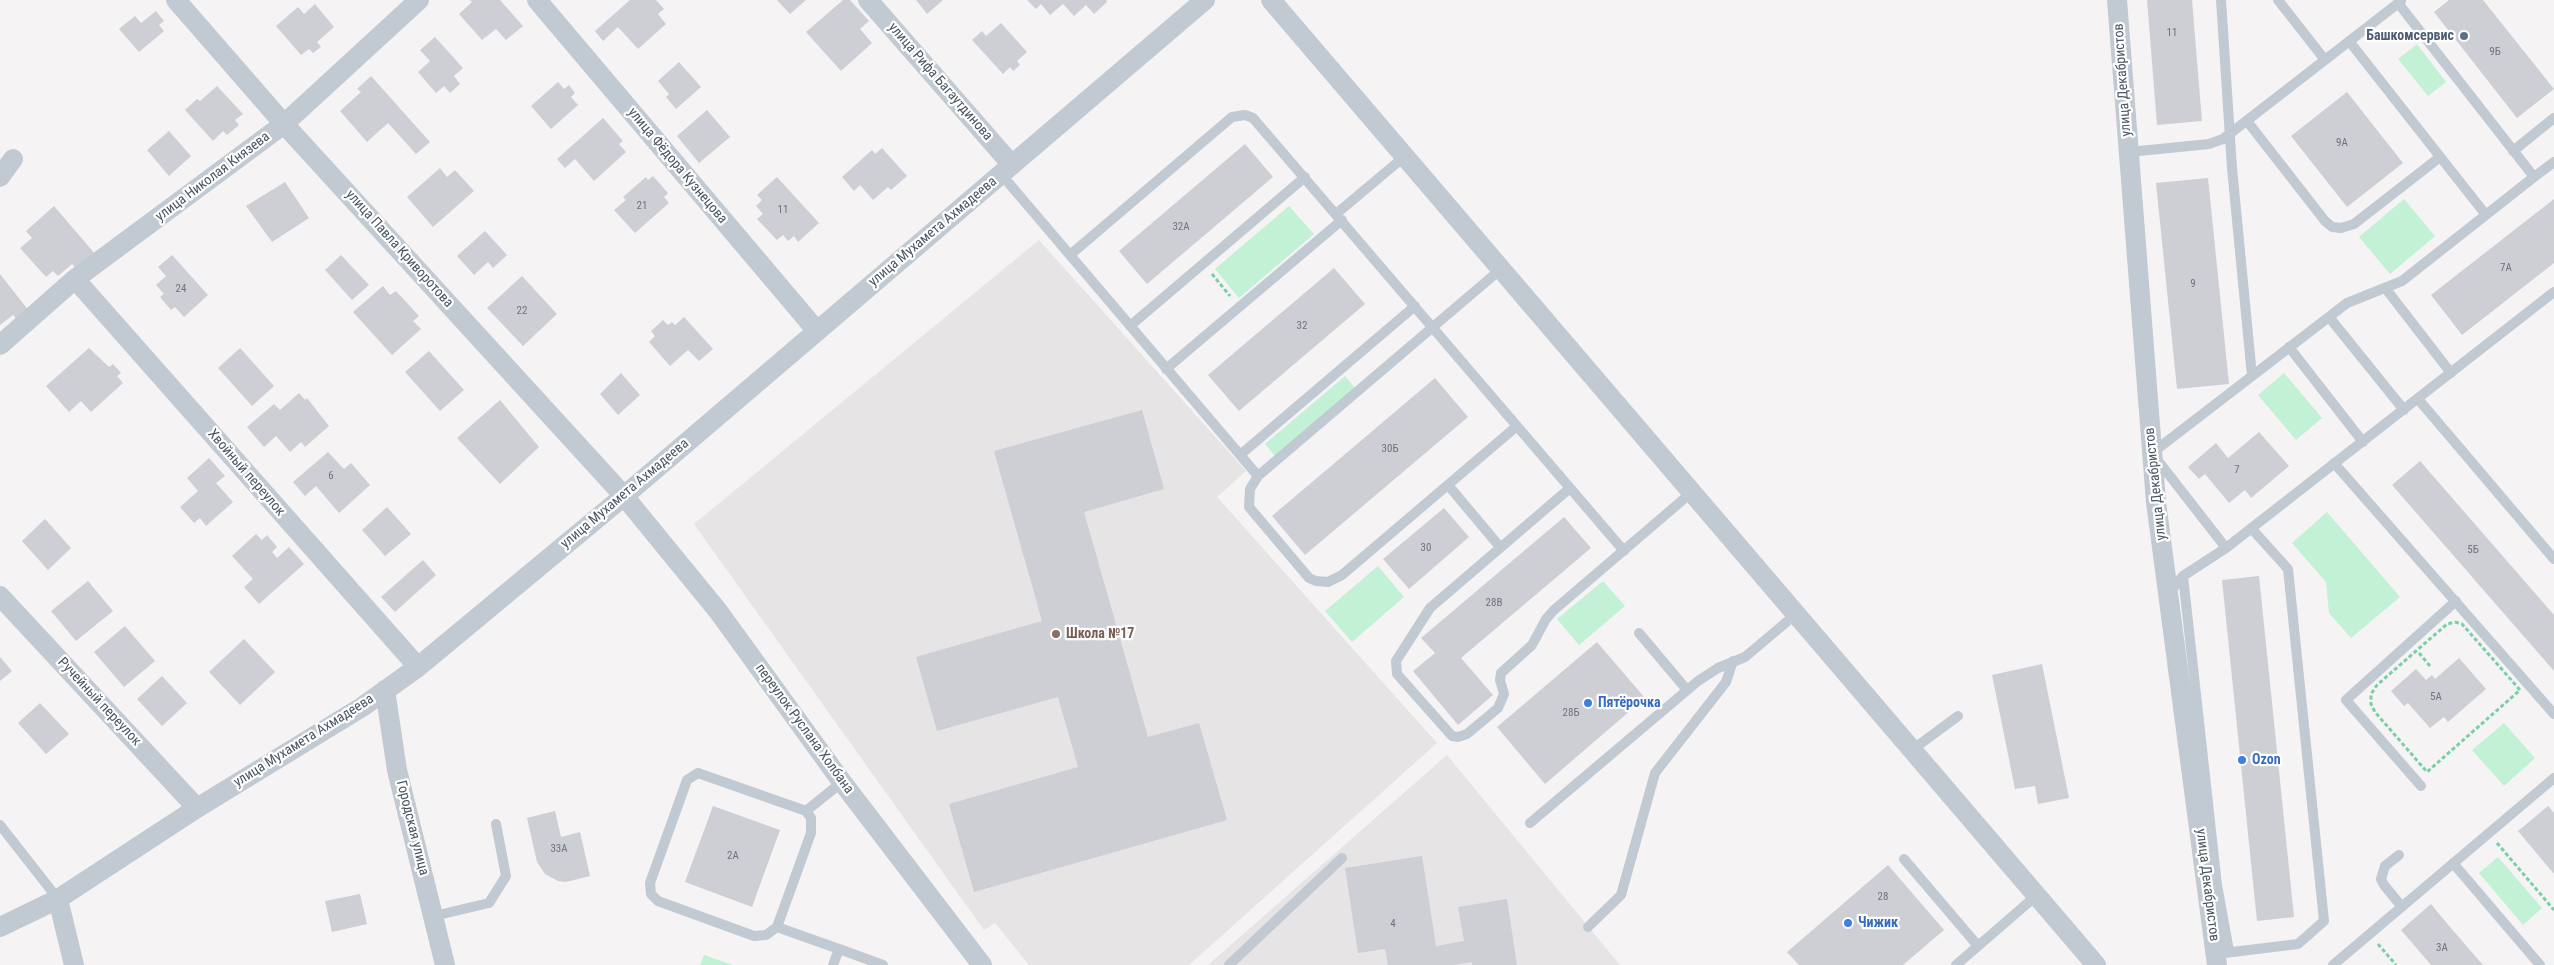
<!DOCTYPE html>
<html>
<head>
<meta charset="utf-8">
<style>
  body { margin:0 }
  canvas { display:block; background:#f5f3f3 }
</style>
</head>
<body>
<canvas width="2554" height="965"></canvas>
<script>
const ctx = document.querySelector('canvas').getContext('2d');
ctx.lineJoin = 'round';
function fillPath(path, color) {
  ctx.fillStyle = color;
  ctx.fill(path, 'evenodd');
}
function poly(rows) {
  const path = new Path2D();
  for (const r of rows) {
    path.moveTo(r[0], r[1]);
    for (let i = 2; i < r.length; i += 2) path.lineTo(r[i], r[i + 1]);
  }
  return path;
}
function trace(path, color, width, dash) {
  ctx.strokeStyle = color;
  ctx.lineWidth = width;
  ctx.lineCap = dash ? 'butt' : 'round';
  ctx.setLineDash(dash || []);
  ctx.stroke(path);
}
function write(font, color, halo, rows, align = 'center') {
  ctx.font = font + ' "Roboto Condensed",sans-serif';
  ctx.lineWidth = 4.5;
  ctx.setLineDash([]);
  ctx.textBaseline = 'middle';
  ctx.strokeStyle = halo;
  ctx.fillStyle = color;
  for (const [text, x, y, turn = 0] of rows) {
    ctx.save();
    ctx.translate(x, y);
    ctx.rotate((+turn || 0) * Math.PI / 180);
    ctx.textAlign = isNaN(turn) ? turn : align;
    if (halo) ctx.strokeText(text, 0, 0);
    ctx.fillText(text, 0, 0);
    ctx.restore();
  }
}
fillPath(poly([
  [1039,240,1246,471,1217,497,1437,743,1189,965,1029,965,995,923,984,930,694,524],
  [1447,755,1620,965,1208,965]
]), '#e6e4e5');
fillPath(poly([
  [2417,44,2446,82,2428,96,2398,59],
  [2404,199,2435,236,2390,274,2359,237],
  [1289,206,1314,234,1239,298,1215,269],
  [2284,373,2322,418,2296,440,2258,395],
  [1345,376,1356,389,1276,457,1265,444],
  [2327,512,2400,597,2351,638,2329,613,2326,582,2292,543],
  [1378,566,1404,597,1352,642,1325,611],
  [1603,581,1625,606,1579,645,1557,619],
  [2504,723,2535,758,2504,786,2472,750],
  [2498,857,2542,908,2523,925,2479,873],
  [704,955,733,965,700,965]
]), '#c3f1d5');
fillPath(poly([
  [470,0,500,0,523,26,506,40,496,29,482,40,459,14,472,2],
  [630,0,656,0,664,9,658,14,666,24,638,49,618,27,603,41,595,31],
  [777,0,806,0,790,14],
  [843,0,850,0,869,21,860,29,872,43,841,71,806,32],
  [916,0,943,0,927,14],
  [1027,0,1106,0,1107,2,1094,14,1086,5,1074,16,1063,4,1050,15,1041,4,1036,9],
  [2147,0,2192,0,2202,121,2157,125],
  [2449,0,2483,0,2554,89,2517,118,2434,12],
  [315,4,334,27,317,42,321,47,313,53,309,49,301,55,276,26,298,7,304,14],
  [156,11,164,21,159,25,164,31,139,52,119,29,135,16,141,23],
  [1001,23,1027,52,1017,61,1020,65,1013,71,1010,67,1003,74,972,40,982,31,986,36],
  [435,37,463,68,454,76,460,84,450,93,444,86,436,93,418,72,430,61,420,50],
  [679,62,701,87,676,109,666,97,669,94,658,81],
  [371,76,430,142,416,154,388,123,367,142,340,111,361,92,357,89],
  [558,82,564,89,569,85,575,93,571,97,578,105,551,129,531,106],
  [217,86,243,114,235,120,239,125,227,135,223,131,213,141,185,110,197,99,200,101],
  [2347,92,2403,163,2347,207,2291,136],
  [707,110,730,137,699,163,677,136],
  [603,118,623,141,619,144,626,152,594,181,575,159,565,168,557,159],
  [169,131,191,156,169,176,147,150],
  [1245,144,1273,177,1147,284,1119,251],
  [882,148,907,176,891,190,888,187,873,200,860,185,854,191,842,177,872,150,875,154],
  [440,168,447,177,455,170,474,191,433,227,407,197],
  [653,176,668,193,664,197,669,203,635,233,614,210,626,200,623,197,646,177,648,180],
  [777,177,819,223,798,242,794,236,788,241,783,235,777,240,757,219,763,214,756,206,762,200,757,195],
  [2208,178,2229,384,2177,389,2156,183],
  [285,182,309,218,272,242,246,206],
  [2554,199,2554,263,2462,335,2431,295],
  [54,206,96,255,78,271,72,264,58,276,53,271,46,277,20,248,32,238,26,231],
  [485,231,507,255,493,268,488,262,474,275,457,256],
  [172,255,208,295,184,317,175,307,171,310,160,297,164,294,156,285,166,276,158,267],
  [341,255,369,285,352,300,325,270],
  [1334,268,1365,304,1239,411,1208,375],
  [0,274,29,311,17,320,13,315,0,325],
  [522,276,557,314,523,346,487,308],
  [383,286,390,295,396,291,419,316,413,321,421,329,392,355,353,312],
  [684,317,713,349,699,361,688,350,670,366,649,342,655,336,651,331,663,320,668,325,672,322,675,325],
  [89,348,109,367,113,364,121,373,117,376,123,383,91,412,81,401,69,412,46,386],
  [240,348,274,386,252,406,218,368],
  [429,351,464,390,440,411,405,372],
  [621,373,640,395,618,415,600,394],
  [1435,378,1468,417,1305,555,1272,516],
  [299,393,305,400,307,398,329,426,305,447,301,442,290,452,276,436,264,447,247,427,274,404,280,410],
  [500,400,539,447,500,484,457,438],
  [1142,410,1164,489,1084,512,1148,737,1199,723,1227,820,974,892,949,804,1078,767,1058,697,937,731,916,657,1042,621,994,451],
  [2259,432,2289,466,2251,498,2245,490,2229,503,2205,474,2199,479,2188,467,2216,443,2228,458],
  [328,452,344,469,351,463,370,485,339,513,316,486,305,496,293,482],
  [209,458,225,476,216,483,233,502,206,526,200,518,194,523,180,507,198,491,187,478],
  [2420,461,2554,615,2554,671,2392,485],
  [387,507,411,534,385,556,362,530],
  [1444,508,1469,537,1409,589,1383,559],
  [1564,517,1591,548,1461,658,1493,695,1458,725,1413,671,1435,653,1421,638],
  [45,519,71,548,48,570,22,541],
  [256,534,262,540,267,535,277,547,272,552,277,558,289,547,304,564,259,604,244,587,253,579,232,556],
  [423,560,436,575,395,612,381,597],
  [2259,576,2294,917,2257,921,2222,580],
  [88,581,113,611,76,641,51,611],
  [125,626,155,661,124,687,94,652],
  [244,639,275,672,240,705,209,672],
  [1597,642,1645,698,1545,784,1497,727],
  [0,657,12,671,0,681],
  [2459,658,2486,689,2448,722,2444,717,2430,728,2408,703,2404,706,2391,691,2416,669,2426,680,2432,675,2435,679],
  [2042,664,2069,798,2038,804,2035,786,2015,789,1992,675],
  [162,676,187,703,162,726,137,699],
  [40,703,69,734,46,754,18,723],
  [713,806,780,830,752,907,685,882],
  [2548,806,2554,813,2554,874,2518,831],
  [555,811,561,837,580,832,590,876,566,882,558,881,545,874,537,862,527,818],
  [1422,856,1436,946,1464,941,1458,907,1507,899,1517,965,1472,965,1472,962,1454,965,1388,965,1385,949,1358,953,1345,868],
  [1888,865,1944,930,1903,965,1799,965,1787,952],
  [360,894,367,924,332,932,325,901],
  [2431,904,2450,927,2483,965,2431,965,2401,930]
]), '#cdcfd5');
trace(poly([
  [1212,274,1230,296],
  [2455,622,2462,624,2520,690,2427,772,2375,712,2371,704,2371,694,2377,685,2447,624,2455,622],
  [2419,653,2430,666],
  [2497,843,2554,910],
  [2378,944,2396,965]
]), '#7ad0a6', 3, [4, 2.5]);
trace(poly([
  [2221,0,2232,168,2252,376],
  [2278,0,2325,60],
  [2349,41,2486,215],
  [2247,121,2325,221,2332,227,2341,228,2354,224,2440,157],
  [2513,151,2554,118],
  [2129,152,2209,144,2223,139,2401,1],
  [1001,174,1258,476],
  [2534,177,2554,162],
  [1336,214,1405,156],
  [1070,255,1232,117,1245,115,1253,118,1624,551],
  [1501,269,1258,476,1250,489,1249,507,1309,578,1316,581,1328,582,1342,575,1517,426],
  [2386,289,2451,373],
  [2329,317,2404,410],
  [1130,326,1305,177],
  [2289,347,2363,442],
  [1166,369,1342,220],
  [2418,399,2554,559],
  [1240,455,1415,306],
  [2334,463,2554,714],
  [1448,485,1500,547],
  [1570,488,1430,608,1396,661,1397,674,1452,736,1458,737,1467,734,1498,708,1504,694,1500,680,1501,673,1532,645,1546,619,1554,610,1692,492],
  [2226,548,2152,453,2347,303,2402,281,2534,177,2398,3],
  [2183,576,2217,885,2229,951],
  [2169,593,2183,576,2226,548,2554,292],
  [1639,633,1687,690],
  [1912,750,1958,716],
  [698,773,806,811,811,818,811,833,777,927,766,935,754,936,658,901,651,894,650,883,687,780,698,773],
  [2421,786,2346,700,2456,601],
  [806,811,842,782],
  [1530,823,1698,681,1718,668,1745,657,1796,614],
  [0,825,58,899],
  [2399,855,2385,866,2381,879,2384,885,2402,907],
  [1904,859,1978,946],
  [2453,863,2540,965],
  [434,916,489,903,506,876,496,824],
  [777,927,839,949],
  [1588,927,1621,895,1655,773,1726,682,1733,661],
  [2216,954,2298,944,2324,921,2288,569,2251,528],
  [833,965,839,949,883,965],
  [1229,965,1342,858],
  [1956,965,2037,895],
  [2333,965,2554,778]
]), '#c1cad2', 10);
trace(poly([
  [176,0,284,124,624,496,718,611,842,782,982,965],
  [537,0,817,331],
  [868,0,1012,165],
  [1271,0,2096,965],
  [2117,0,2156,502,2217,965],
  [0,177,13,159],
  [75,279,418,667],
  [0,345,75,279,284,124,419,0],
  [0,596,197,808],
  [385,690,397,770,445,965],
  [58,899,74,965],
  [0,927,58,899,197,808,362,707,418,667,624,496,1205,0]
]), '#c1cad2', 20);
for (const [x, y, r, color] of [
  [2464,36,5,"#5c6f8a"],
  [1056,634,5,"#8d6e63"],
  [1588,703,5,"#3f7fe0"],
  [2242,760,5,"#3f7fe0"],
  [1848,923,5,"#3f7fe0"]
]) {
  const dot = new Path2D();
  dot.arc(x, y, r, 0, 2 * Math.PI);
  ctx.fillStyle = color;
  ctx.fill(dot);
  trace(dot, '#fff', 2);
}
write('11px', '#6b747e', null, [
  ["11",2172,33],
  ["9Б",2495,52],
  ["9А",2342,143],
  ["21",642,206],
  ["11",783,210],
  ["32А",1181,227],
  ["7А",2506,268],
  ["9",2193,284],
  ["24",181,289],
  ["22",522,311],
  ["32",1302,326],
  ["30Б",1390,449],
  ["7",2237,470],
  ["6",331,476],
  ["30",1426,548],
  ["5Б",2473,550],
  ["28В",1494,603],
  ["5А",2436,697],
  ["28Б",1571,713],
  ["33А",559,849],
  ["2А",733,856],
  ["28",1883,897],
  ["4",1393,924],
  ["3А",2442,948]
]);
write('bold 14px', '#4e5e75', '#fff', [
  ["Башкомсервис",2454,36]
], 'right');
write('14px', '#4a5661', '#fff', [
  ["улица Декабристов",2123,80,-94],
  ["улица Рифа Багаутдинова",940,82,49],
  ["улица Фёдора Кузнецова",677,166,50],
  ["улица Николая Князева",213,177,-37],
  ["улица Мухамета Ахмадеева",933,232,-40],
  ["улица Павла Криворотова",399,249,48],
  ["Хвойный переулок",246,473,49],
  ["улица Декабристов",2156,484,-96],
  ["улица Мухамета Ахмадеева",625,494,-40],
  ["Ручейный переулок",99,702,47],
  ["переулок Руслана Холбана",804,729,54],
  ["улица Мухамета Ахмадеева",304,741,-32],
  ["Городская улица",412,828,76],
  ["улица Декабристов",2207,885,83]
]);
write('bold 14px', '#785e54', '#fff', [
  ["Школа №17",1066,634]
], 'left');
write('bold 14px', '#366cbe', '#fff', [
  ["Пятёрочка",1598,703],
  ["Ozon",2252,760],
  ["Чижик",1858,923]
], 'left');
</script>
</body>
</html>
